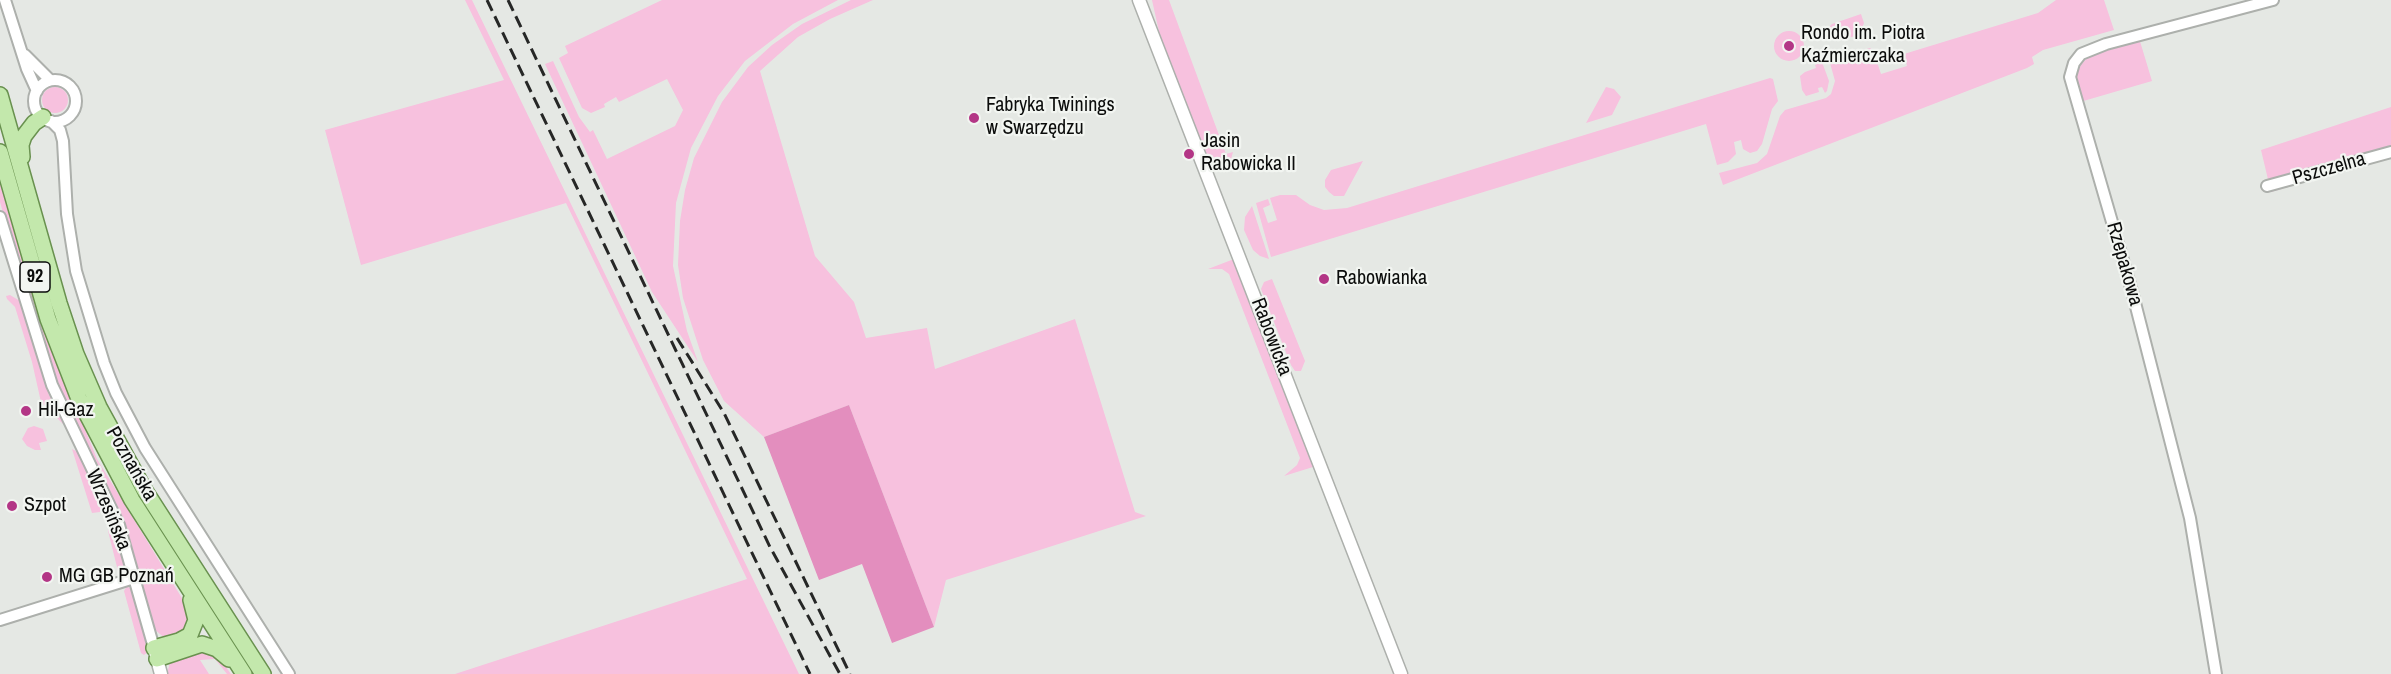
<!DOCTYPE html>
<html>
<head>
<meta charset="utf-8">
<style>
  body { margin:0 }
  canvas { display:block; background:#e5e8e4 }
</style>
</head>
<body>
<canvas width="2391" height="674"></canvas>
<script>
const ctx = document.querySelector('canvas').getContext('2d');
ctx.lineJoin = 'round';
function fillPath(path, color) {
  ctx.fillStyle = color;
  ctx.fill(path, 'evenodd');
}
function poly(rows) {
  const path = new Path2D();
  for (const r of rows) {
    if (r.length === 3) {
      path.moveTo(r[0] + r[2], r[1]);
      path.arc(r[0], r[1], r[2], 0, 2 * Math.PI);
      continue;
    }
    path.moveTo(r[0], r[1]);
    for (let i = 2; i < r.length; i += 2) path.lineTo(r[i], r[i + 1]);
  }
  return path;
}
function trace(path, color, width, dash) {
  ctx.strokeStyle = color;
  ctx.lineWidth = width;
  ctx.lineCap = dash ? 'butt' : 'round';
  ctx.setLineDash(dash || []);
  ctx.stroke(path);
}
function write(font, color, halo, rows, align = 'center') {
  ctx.font = font + ' "Archivo Narrow",sans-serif';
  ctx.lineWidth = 4.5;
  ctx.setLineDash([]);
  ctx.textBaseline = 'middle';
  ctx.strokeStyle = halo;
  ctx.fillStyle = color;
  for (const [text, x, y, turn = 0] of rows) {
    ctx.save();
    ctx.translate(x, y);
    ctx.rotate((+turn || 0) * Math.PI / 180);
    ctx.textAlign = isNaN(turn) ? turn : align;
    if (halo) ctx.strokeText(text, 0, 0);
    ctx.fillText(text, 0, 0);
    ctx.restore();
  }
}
fillPath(poly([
  [465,0,472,0,799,674,455,674,747,579,566,203,361,265,325,130,504,80],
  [662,0,838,0,793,24,745,61,718,96,691,148,676,203,673,266,687,331,698,362,652,292,545,64,553,61,579,117,590,132,593,130,607,159,675,126,683,110,667,79,619,102,616,97,604,104,605,107,591,113,582,108,559,58,568,53,565,46],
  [851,0,873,0,830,19,798,37,760,71,815,256,854,302,866,338,927,328,935,369,1075,319,1135,512,1146,516,946,580,934,627,849,405,764,437,724,401,703,360,683,298,678,265,680,221,685,190,694,158,722,102,748,67,772,45,802,24],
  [1152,0,1169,0,1226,154,1233,152,1231,159,1216,164,1212,163,1205,157,1162,45],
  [2056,0,2104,0,2114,30,2043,50,2032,57,2034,64,2027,68,1723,185,1719,173,1757,163,1767,154,1780,116,1785,110,1826,98,1831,94,1835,81,1830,63,1832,59,1870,48,1873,50,1881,74,1907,66,1904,54,2038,13],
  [1861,14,1864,23,1861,31,1856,36,1842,39,1832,34,1829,27,1832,24],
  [1789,46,15],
  [2139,38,2152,81,2080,102,2074,79,2081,65,2089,56],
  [1822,62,1829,81,1827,91,1825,93,1822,87,1818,88,1819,92,1806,96,1802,90,1800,76,1805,72,1816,68,1815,65],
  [1770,78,1773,79,1778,101,1772,109,1762,144,1757,151,1750,153,1743,149,1741,140,1734,142,1736,154,1728,162,1717,165,1706,124,1271,257,1256,203,1268,199,1270,205,1263,208,1268,223,1277,220,1270,198,1280,195,1296,195,1310,205,1324,210,1347,208],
  [55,100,13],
  [1606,87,1614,89,1621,97,1612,115,1586,123],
  [2391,107,2391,156,2271,192,2261,150],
  [1363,161,1344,196,1334,196,1329,192,1325,187,1325,180,1331,170],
  [0,169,57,360,97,459,191,613,187,631,166,639,154,629,123,522,57,386,15,256,0,202],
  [1252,206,1269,259,1260,256,1253,250,1244,230,1245,217],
  [1234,259,1312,460,1313,467,1284,476,1297,465,1300,458,1229,274,1222,269,1208,269],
  [1272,279,1305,361,1301,371,1295,371,1291,365,1261,289,1264,282],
  [10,295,20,301,49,395,60,410,65,422,63,424,41,402,32,362,15,307,7,299,6,296],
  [34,426,43,429,47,441,39,443,41,450,35,450,27,446,22,439,28,428],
  [72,449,80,453,103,503,103,508,100,512,92,513],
  [110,527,114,527,127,572,126,575,122,576,118,571,108,531],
  [127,586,131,589,149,651,144,655,141,653,124,591],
  [198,648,218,656,231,674,227,674,215,659,200,660,209,674,167,674,170,662]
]), '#f7c1de');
fillPath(poly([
  [849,405,934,627,892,643,862,564,819,580,764,437]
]), '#e38ebe');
const minor = poly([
  [5,0,27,69,37,91],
  [25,55,50,80],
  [55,101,21],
  [51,121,60,130,63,141,67,214,76,271,104,363,116,393,145,448,289,674],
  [2267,186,2391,152],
  [0,217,52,385,119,525,154,648],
  [0,620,134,578],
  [2216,674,2190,518,2132,291,2070,77,2074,63,2081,54,2106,44,2273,0]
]);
const tertiary = poly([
  [1139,0,1401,674],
  [155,652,161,674]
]);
const primary = poly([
  [0,95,59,303,76,354,99,407,144,489,263,674],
  [0,152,48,319,79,399,132,500,244,674],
  [22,157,21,145,24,136,34,123,43,117],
  [154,648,179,641,190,635,196,620,191,600],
  [157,659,202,644,217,649,229,659]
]);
trace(minor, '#adb0ac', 14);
trace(tertiary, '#adb0ac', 15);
trace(primary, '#69914f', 18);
trace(minor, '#fff', 10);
trace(tertiary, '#fff', 12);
trace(primary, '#c3e8ac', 15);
trace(poly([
  [487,0,810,674],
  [508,0,770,547,840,674],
  [677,338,724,413,850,674]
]), '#262726', 3, [12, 6]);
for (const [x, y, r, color] of [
  [1789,46,6,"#b33686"],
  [974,118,6,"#b33686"],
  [1189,154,6,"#b33686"],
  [1324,279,6,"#b33686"],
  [26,411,6,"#b33686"],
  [12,506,6,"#b33686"],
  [47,577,6,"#b33686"]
]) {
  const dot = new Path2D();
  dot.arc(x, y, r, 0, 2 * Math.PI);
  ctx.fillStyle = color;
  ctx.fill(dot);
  trace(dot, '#f2f5f1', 2);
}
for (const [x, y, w] of [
  [35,277,30]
]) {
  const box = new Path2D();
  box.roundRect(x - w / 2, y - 15, w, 30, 4.5);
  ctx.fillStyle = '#f2f5f1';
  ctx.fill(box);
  trace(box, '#0b0c0b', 1.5);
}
write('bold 18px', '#0b0c0b', null, [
  ["92",35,277]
]);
write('20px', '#0b0c0b', '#f2f5f1', [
  ["Rondo im. Piotra",1801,34],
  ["Kaźmierczaka",1801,57],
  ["Fabryka Twinings",986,106],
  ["w Swarzędzu",986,129],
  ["Jasin",1201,142],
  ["Rabowicka II",1201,165],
  ["Rabowianka",1336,279],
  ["Hil-Gaz",38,411],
  ["Szpot",24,506],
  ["MG GB Poznań",59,577]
], 'left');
write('20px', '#0b0c0b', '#f2f5f1', [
  ["Pszczelna",2329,169,-16],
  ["Rzepakowa",2124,264,74],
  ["Rabowicka",1271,337,69],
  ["Poznańska",131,464,60],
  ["Wrzesińska",108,510,67]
]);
</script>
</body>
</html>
